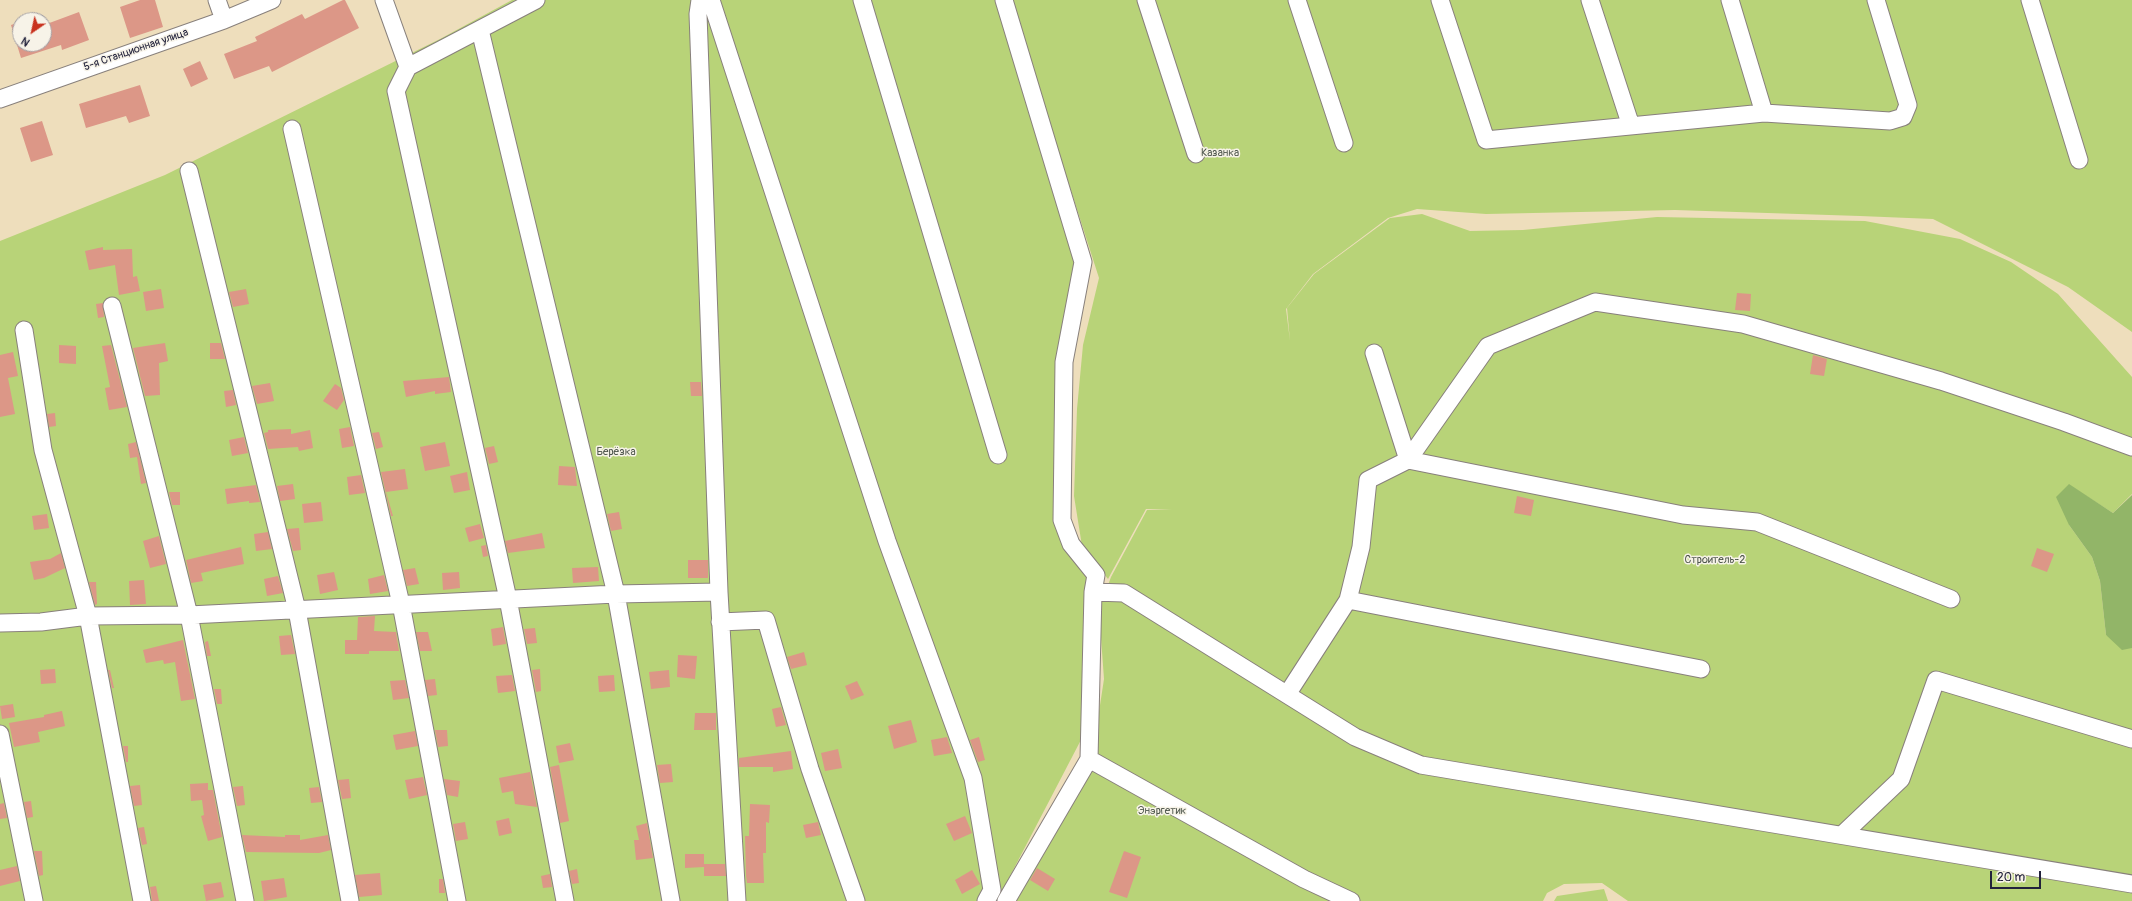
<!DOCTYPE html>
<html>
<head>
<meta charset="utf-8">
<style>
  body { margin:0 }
  #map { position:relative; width:2132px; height:901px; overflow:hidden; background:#eedebc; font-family:Pangolin,sans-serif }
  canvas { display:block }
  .north { position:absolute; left:12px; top:12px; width:40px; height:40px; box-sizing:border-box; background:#f7f3e8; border:1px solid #a29fa3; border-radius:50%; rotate:214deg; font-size:11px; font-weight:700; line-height:16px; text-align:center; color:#22223b }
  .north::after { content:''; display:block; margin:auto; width:14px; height:18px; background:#c8321e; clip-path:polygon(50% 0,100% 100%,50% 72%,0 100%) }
  .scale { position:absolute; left:1990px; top:871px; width:51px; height:18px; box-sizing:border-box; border:2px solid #22223b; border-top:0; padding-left:5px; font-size:12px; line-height:14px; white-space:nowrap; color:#22223b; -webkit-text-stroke:3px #f7f3e8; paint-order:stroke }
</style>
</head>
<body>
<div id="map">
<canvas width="2132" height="901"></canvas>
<div class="north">N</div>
<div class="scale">20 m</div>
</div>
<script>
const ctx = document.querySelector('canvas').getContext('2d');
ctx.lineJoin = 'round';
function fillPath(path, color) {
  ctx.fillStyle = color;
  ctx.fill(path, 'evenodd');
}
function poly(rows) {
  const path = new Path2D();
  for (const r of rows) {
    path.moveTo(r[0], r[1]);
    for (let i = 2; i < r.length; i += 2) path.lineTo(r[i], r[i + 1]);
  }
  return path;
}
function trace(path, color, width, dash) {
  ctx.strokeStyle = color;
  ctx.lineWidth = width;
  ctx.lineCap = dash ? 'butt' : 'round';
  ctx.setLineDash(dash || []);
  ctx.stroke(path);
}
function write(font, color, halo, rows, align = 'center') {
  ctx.font = font + ' Pangolin,sans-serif';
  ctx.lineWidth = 3;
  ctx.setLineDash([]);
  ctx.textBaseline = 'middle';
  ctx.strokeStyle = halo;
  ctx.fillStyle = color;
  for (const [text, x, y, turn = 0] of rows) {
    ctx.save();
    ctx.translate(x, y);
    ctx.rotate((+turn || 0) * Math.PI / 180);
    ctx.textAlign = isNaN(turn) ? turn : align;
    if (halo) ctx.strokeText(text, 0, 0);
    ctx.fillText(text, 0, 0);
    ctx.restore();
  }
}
fillPath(poly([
  [512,0,1000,0,1084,282,1066,370,1066,532,1087,576,1083,736,997,901,0,901,0,241,165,175,440,39],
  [1010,0,2132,0,2132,332,2068,287,1933,219,1860,216,1675,210,1486,214,1417,209,1388,218,1313,274,1286,309,1290,341,1287,308,1314,274,1390,218,1422,214,1470,231,1523,230,1657,217,1865,221,1960,239,2011,262,2058,294,2132,377,2132,494,2113,513,2069,485,2069,525,2092,557,2100,581,2106,635,2132,648,2132,901,1628,901,1602,883,1564,884,1547,893,1543,901,1011,901,1093,751,1104,679,1099,610,1111,577,1147,510,1172,510,1146,509,1108,579,1082,546,1074,496,1077,409,1083,345,1099,278],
  [1604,889,1608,901,1554,901,1557,896]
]), '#b8d378');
fillPath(poly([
  [2069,484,2113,513,2132,495,2132,648,2122,650,2106,635,2100,581,2092,557,2069,525,2056,497]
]), '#92b568');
fillPath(poly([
  [140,0,155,0,163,27,130,38,120,7],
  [343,0,345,0,359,28,272,72,269,66,234,79,224,54,257,41,255,37,302,14,305,19],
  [79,12,89,40,62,50,61,45,21,58,11,25,20,22,20,44,44,44,44,25],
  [200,61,208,79,191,87,183,69],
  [140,85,150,116,129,123,126,116,86,128,79,104],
  [42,121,53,155,31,162,20,128],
  [103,247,103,250,132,249,133,277,137,276,140,291,119,295,115,265,89,270,85,251],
  [161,289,164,308,146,311,143,292],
  [246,289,249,304,233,307,229,292],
  [1737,293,1751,294,1750,311,1735,310],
  [103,303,104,317,98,318,96,304],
  [165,343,168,361,159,363,160,395,145,396,133,348],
  [210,343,221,343,225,359,210,359],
  [59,345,76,346,76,364,59,363],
  [111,345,127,407,109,410,105,388,110,387,102,346],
  [13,352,18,376,8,378,15,414,0,417,0,355],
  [1813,355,1827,359,1824,376,1810,374],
  [449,377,451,392,435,394,435,391,406,397,403,381],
  [690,382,701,382,702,396,691,396],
  [270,383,274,401,257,404,252,386],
  [335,384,341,388,344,400,337,410,323,401],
  [233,390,236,405,226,407,224,391],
  [55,413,56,426,49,427,47,414],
  [350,427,354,446,342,448,339,429],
  [291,429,291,434,310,430,313,448,299,451,298,447,268,449,264,433,268,432,268,430],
  [379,432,383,447,376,449,372,433],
  [244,437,248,453,232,456,229,440],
  [136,442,146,483,141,484,137,457,130,458,128,444],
  [445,442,450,466,425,471,420,447],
  [494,446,498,462,489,464,485,448],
  [559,466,575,467,577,486,558,485],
  [405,469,408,489,386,492,393,516,391,516,381,472],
  [467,472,470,490,454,493,450,476],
  [361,475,365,493,349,495,347,477],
  [293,484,295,499,280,501,277,486],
  [256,485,260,502,249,503,249,501,227,504,225,489],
  [169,492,180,492,180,505,172,505],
  [1517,496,1534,500,1531,516,1514,513],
  [321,502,323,521,304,523,302,504],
  [619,512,622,529,611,531,607,514],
  [47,514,49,528,34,530,32,516],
  [480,524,484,538,469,542,465,528],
  [299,528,301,550,293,551,287,529],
  [268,532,272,549,256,551,254,534],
  [542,533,545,548,508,553,505,541],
  [159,536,166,564,150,568,143,541],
  [486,545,488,556,483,557,481,546],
  [241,547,244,564,201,573,203,581,191,583,186,560],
  [2037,548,2054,554,2047,572,2031,566],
  [61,553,65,568,44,578,34,580,30,562,50,559],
  [688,560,708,560,708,578,688,578],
  [598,567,599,581,573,583,572,568],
  [415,568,419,584,407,586,403,570],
  [334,572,338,590,320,594,317,575],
  [459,572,460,588,443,590,442,573],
  [384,575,388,591,370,594,368,579],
  [278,576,283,593,267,596,264,579],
  [144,580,146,604,130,605,129,581],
  [89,582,96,582,97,604,95,605],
  [375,616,374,631,396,632,399,651,369,651,369,654,345,654,345,640,357,640,358,617],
  [503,627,506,644,493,646,491,629],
  [535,628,537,643,527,644,524,629],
  [416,632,428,632,432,651,420,651],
  [291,635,295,654,281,655,279,636],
  [183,640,195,699,181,701,175,662,164,664,163,660,146,663,143,650],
  [208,641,211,656,207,656,205,642],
  [804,652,807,665,791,669,787,657],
  [678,655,697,656,695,679,677,677],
  [55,669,56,683,41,684,40,670],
  [540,669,541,691,536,692,532,670],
  [108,670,110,670,114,688,112,688],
  [669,670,670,687,651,689,649,672],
  [512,675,515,691,498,693,496,676],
  [614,675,615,691,599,692,598,676],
  [435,679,437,695,428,696,425,680],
  [405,680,409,698,393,700,390,681],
  [857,681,864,695,851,700,845,686],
  [214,689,221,689,222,704,217,704],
  [13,704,15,717,2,719,0,706],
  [781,707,786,725,776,727,772,709],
  [62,711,65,726,38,732,40,742,14,747,9,723,44,717,44,715],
  [695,713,716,713,716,730,694,730],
  [911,720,917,742,894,749,888,726],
  [435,730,447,730,448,746,438,747],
  [415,731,418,746,396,750,393,735],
  [947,737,952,753,934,756,931,740],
  [979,737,985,760,978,762,970,740],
  [570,743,574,760,559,763,556,746],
  [123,746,128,746,128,762,126,762],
  [838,749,842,768,825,771,821,753],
  [791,751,793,769,773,772,773,767,739,767,739,758],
  [671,764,673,782,660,783,657,765],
  [559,765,569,821,560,823,550,767],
  [530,772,537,807,515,804,513,791,502,793,499,778],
  [423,777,427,795,409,799,405,780],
  [349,779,351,798,342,799,338,780],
  [444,779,460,781,458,797,447,795],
  [208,783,208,790,213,790,222,837,208,841,201,816,204,815,202,800,191,801,190,784],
  [140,785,142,805,134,806,130,786],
  [243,786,245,805,237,806,233,787],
  [319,787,322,802,311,803,309,788],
  [31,801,33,817,27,818,24,802],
  [4,803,7,818,0,819,0,804],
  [750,804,770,805,769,823,766,822,766,853,763,853,764,883,747,883,746,876,745,836,749,836],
  [965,816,972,833,954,841,946,824],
  [509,818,512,833,499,836,496,821],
  [465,822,468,839,456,841,453,824],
  [818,822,821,835,806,838,803,825],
  [647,823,653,858,636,860,634,840,639,840,636,826],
  [144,827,147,844,142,845,138,828],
  [242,835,285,837,285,835,300,835,300,840,328,835,331,850,319,853,246,852],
  [34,851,42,851,43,875,39,876],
  [1124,851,1141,857,1127,898,1109,892],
  [685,854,704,854,704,864,725,864,726,876,704,876,704,867,685,868],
  [17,866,20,881,0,886,0,870],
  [1037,868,1055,879,1048,891,1030,880],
  [577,869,579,883,572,884,569,871],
  [972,870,980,884,962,894,955,880],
  [380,873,382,895,359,897,355,875],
  [550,874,552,887,543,888,541,876],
  [284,878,287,897,264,901,261,881],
  [439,879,443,879,445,893,439,893],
  [221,882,224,897,206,901,203,885],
  [156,886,159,901,152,901,150,887]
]), '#dc9787');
const minor = poly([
  [217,0,224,20],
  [384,0,408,67,536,0],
  [700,0,698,14,719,592,737,901],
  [711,0,887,541,973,778,992,890,986,901],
  [862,0,998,455],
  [1004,0,1083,262,1064,362,1062,520,1071,544,1096,575,1093,592,1089,759,1006,901],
  [1146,0,1196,154],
  [1297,0,1344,143],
  [1440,0,1486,140,1764,113,1890,121,1903,117,1908,105,1876,0],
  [1590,0,1631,126],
  [1730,0,1764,113],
  [2030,0,2079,160],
  [480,30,616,594,671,901],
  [408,67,396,91,508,599,565,901],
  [0,99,224,20,272,0],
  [292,129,401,604,457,901],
  [189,171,297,610,350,901],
  [112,306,189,615,245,901],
  [24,330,43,450,88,616,142,901],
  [1374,353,1408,460,1683,515,1757,522,1951,599],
  [1093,592,1124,593,1355,737,1421,765,2132,884],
  [1348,600,1701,669],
  [720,622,766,620,810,769,856,901],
  [0,623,41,622,88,616,189,615,616,594,719,592],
  [1288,693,1348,600,1361,547,1368,480,1408,460,1488,346,1595,302,1743,324,1941,381,2064,422,2132,447],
  [0,734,34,901],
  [1089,759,1304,879,1351,901],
  [1842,835,1901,779,1936,680,2132,739]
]);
trace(minor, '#88807c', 19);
trace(minor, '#fff', 17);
write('11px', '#22223b', '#f7f3e8', [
  ["5-я Станционная улица",136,50,-19]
]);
write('11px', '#4f574d', '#f7f3e8', [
  ["Казанка",1220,153],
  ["Берёзка",616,452],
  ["Строитель-2",1715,560],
  ["Энэргетик",1162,811]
]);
</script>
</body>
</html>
